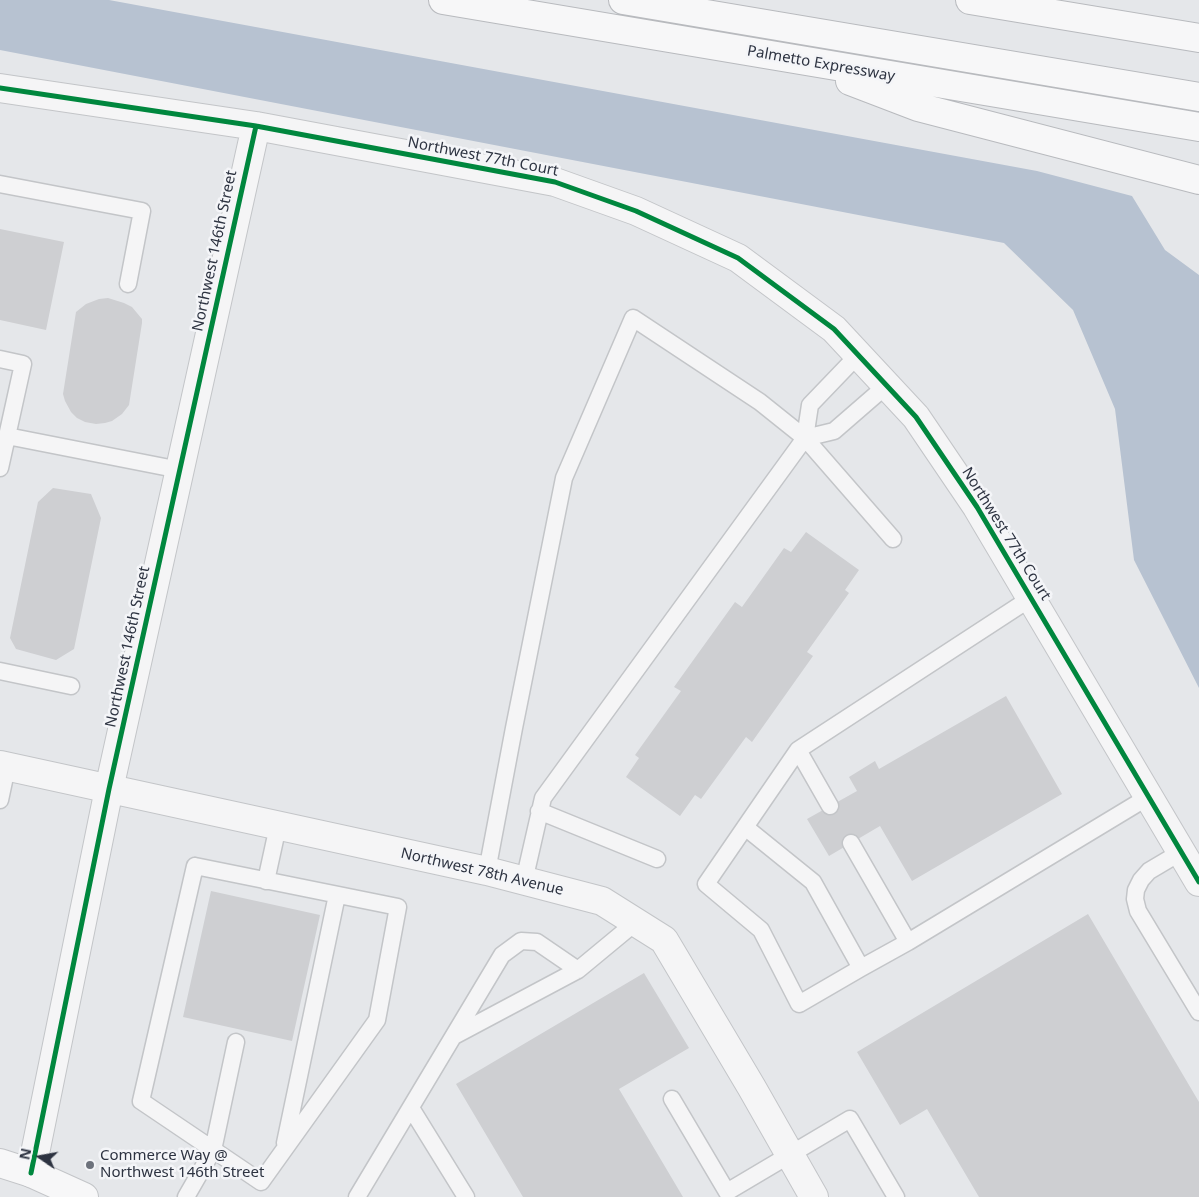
<!DOCTYPE html>
<html>
<head>
<meta charset="utf-8">
<style>
  body { margin:0 }
  #map { position:relative; width:1199px; height:1197px; overflow:hidden; background:#e5e7ea; font-family:"Noto Sans",sans-serif }
  canvas { display:block }
  .north { position:absolute; left:15px; top:1132px; width:50px; height:50px; -webkit-text-stroke:4px #f4f5f8; paint-order:stroke; rotate:282deg; font-size:14px; font-weight:700; line-height:20px; text-align:center; color:#2d3341 }
  .north::after { content:''; display:block; margin:auto; width:18px; height:22px; background:#2d3341; clip-path:polygon(50% 0,100% 100%,50% 72%,0 100%) }
</style>
</head>
<body>
<div id="map">
<canvas width="1199" height="1197"></canvas>
<div class="north">N</div>
</div>
<script>
const ctx = document.querySelector('canvas').getContext('2d');
ctx.lineJoin = 'round';
function fillPath(path, color) {
  ctx.fillStyle = color;
  ctx.fill(path, 'evenodd');
}
function poly(rows) {
  const path = new Path2D();
  for (const r of rows) {
    path.moveTo(r[0], r[1]);
    for (let i = 2; i < r.length; i += 2) path.lineTo(r[i], r[i + 1]);
  }
  return path;
}
function trace(path, color, width, dash) {
  ctx.strokeStyle = color;
  ctx.lineWidth = width;
  ctx.lineCap = dash ? 'butt' : 'round';
  ctx.setLineDash(dash || []);
  ctx.stroke(path);
}
function write(font, color, halo, rows, align = 'center') {
  ctx.font = font + ' "Noto Sans",sans-serif';
  ctx.lineWidth = 5;
  ctx.setLineDash([]);
  ctx.textBaseline = 'middle';
  ctx.strokeStyle = halo;
  ctx.fillStyle = color;
  for (const [text, x, y, turn = 0] of rows) {
    ctx.save();
    ctx.translate(x, y);
    ctx.rotate((+turn || 0) * Math.PI / 180);
    ctx.textAlign = isNaN(turn) ? turn : align;
    if (halo) ctx.strokeText(text, 0, 0);
    ctx.fillText(text, 0, 0);
    ctx.restore();
  }
}
fillPath(poly([
  [0,0,109,0,1037,171,1132,196,1165,250,1199,275,1199,688,1134,560,1115,409,1073,310,1004,243,0,50]
]), '#b7c2d1');
fillPath(poly([
  [0,229,64,242,46,330,0,320],
  [108,298,124,303,132,307,142,319,142,323,129,405,122,414,112,421,105,423,96,424,85,422,77,418,71,412,65,401,63,394,76,312,86,304,99,299],
  [53,488,91,494,101,518,74,649,56,660,16,649,10,638,38,502],
  [806,532,859,570,845,590,849,593,807,652,813,656,752,742,746,737,701,799,695,795,680,816,626,777,639,758,635,755,681,691,674,687,735,602,742,607,784,548,791,552],
  [1006,696,1062,794,912,881,880,826,829,856,807,819,857,791,849,777,875,761,879,769],
  [211,891,320,915,292,1041,183,1017],
  [1088,914,1199,1102,1199,1197,979,1197,927,1109,900,1125,857,1052],
  [644,973,689,1048,619,1089,683,1197,523,1197,456,1084]
]), '#cecfd2');
const lane = poly([
  [0,184,142,211,128,284],
  [858,355,810,405,805,438,893,539],
  [0,359,23,364,0,468],
  [7,436,180,470],
  [805,438,834,431,887,385],
  [1031,598,798,750,706,884,761,930,799,1004,861,968,908,942,1148,797],
  [0,671,71,686],
  [798,750,830,806],
  [0,800,7,767],
  [539,811,657,859],
  [745,827,813,882,861,968],
  [851,843,908,942],
  [1181,852,1149,871,1141,880,1136,890,1135,899,1138,911,1199,1012],
  [195,866,398,907,377,1020,261,1182,141,1101,195,866],
  [487,871,514,728,564,478,633,318,760,402,805,438,543,798,524,881],
  [266,881,278,826],
  [578,970,636,922],
  [672,1099,727,1192,850,1119,896,1197],
  [411,1108,466,1197],
  [285,1143,337,895],
  [186,1197,213,1150,236,1042],
  [357,1197,502,955,521,941,537,942,578,970,454,1036]
]);
const street = poly([
  [0,88,256,126,555,182,636,211,738,258,834,329,916,417,977,507,1199,882],
  [0,765,487,871,602,901,664,940,752,1088,814,1197],
  [31,1173,109,789,256,126]
]);
const secondary = poly([
  [0,1163,31,1173,84,1197]
]);
const highway = poly([
  [443,0,1199,127],
  [623,0,1199,97],
  [970,0,1199,38],
  [850,81,918,107,1199,180]
]);
trace(lane, '#c3c5c8', 19);
trace(street, '#c3c5c8', 30);
trace(secondary, '#c3c5c8', 30);
trace(highway, '#b8babe', 30);
trace(lane, '#f5f5f6', 16);
trace(street, '#f5f5f6', 28);
trace(secondary, '#f7f7f8', 28);
trace(highway, '#f7f7f8', 28);
trace(poly([
  [0,88,256,126,555,182,636,211,738,258,834,329,916,417,977,507,1199,882],
  [31,1173,109,789,256,126]
]), '#00873e', 5);
for (const [x, y, r, color] of [
  [90,1165,5,"#6d727c"]
]) {
  const dot = new Path2D();
  dot.arc(x, y, r, 0, 2 * Math.PI);
  ctx.fillStyle = color;
  ctx.fill(dot);
  trace(dot, '#f4f5f8', 2);
}
write('15px', '#2d3341', '#f4f5f8', [
  ["Palmetto Expressway",821,64,10],
  ["Northwest 77th Court",483,157,11],
  ["Northwest 146th Street",215,251,-78],
  ["Northwest 77th Court",1006,534,58],
  ["Northwest 146th Street",128,647,-78],
  ["Northwest 78th Avenue",482,872,13]
]);
write('15px', '#2d3341', '#f4f5f8', [
  ["Commerce Way @",100,1156],
  ["Northwest 146th Street",100,1173]
], 'left');
</script>
</body>
</html>
